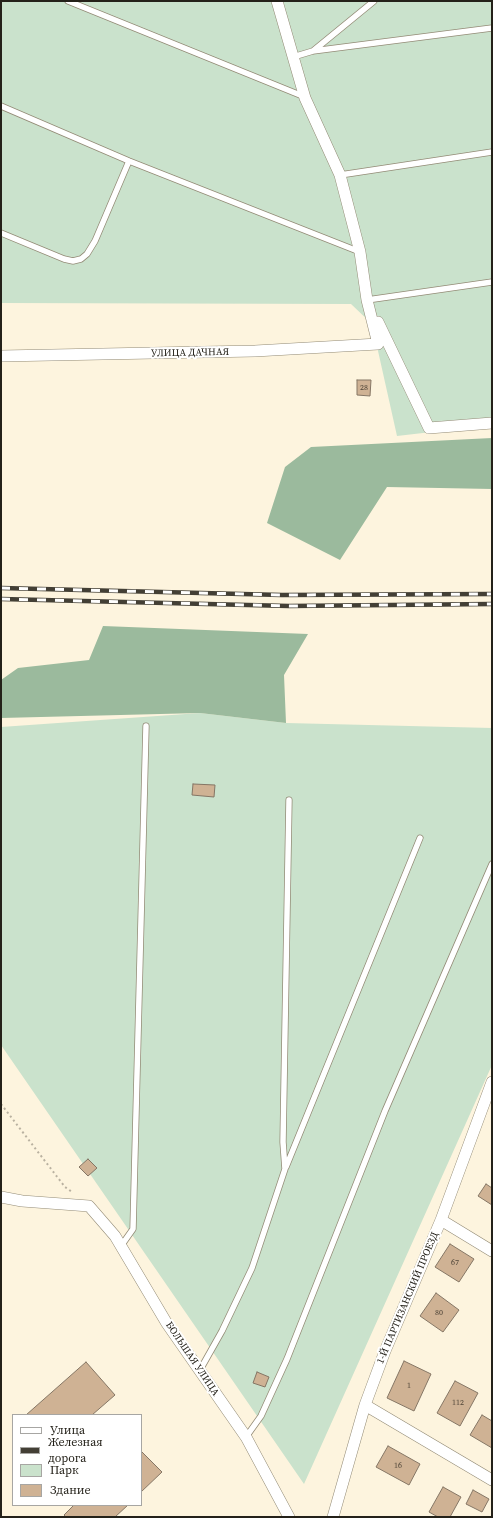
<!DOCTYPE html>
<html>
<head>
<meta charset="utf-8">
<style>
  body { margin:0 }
  #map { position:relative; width:493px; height:1518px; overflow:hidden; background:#fdf4de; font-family:"Source Serif 4",serif }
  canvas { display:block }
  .frame { position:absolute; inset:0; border:2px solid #242119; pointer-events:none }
  .legend { position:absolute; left:12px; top:1414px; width:130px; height:92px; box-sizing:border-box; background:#fff; border:1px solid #a7a6a3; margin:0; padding:5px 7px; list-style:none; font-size:12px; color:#242119 }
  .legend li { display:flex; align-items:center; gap:8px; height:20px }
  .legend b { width:20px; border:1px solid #a7a6a3 }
</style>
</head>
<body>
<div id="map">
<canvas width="493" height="1518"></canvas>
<div class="frame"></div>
<ul class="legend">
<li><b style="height:5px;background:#fff"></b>Улица</li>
<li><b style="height:5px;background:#433f35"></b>Железная дорога</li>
<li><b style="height:11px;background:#cae2cc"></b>Парк</li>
<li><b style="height:11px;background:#cfb294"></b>Здание</li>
</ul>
</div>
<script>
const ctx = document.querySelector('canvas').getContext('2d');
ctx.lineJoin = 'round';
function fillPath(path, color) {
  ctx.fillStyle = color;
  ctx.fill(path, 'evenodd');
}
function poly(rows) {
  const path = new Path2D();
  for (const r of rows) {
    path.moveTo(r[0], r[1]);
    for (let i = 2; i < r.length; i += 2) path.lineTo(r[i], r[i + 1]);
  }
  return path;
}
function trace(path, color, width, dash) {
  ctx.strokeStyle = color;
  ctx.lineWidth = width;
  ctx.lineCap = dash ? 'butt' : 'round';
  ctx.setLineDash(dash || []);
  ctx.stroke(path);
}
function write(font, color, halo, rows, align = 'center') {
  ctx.font = font + ' "Source Serif 4",serif';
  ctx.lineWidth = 4;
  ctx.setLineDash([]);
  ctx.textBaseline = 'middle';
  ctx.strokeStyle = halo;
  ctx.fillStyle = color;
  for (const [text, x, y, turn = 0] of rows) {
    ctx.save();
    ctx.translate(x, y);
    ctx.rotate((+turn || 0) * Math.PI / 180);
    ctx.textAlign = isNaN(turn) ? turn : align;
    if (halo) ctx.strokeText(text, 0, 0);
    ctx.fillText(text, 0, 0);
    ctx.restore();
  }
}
fillPath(poly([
  [1,1,492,1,492,425,397,436,372,324,351,304,1,303],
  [200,713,286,723,492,728,492,1065,304,1484,1,1045,1,727]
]), '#cae2cc');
fillPath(poly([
  [492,438,492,489,387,487,340,560,267,523,285,467,311,447],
  [103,626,308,634,284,675,286,723,200,713,1,718,1,680,18,668,89,660]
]), '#9bba9d');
const building = poly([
  [357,380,371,380,370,396,357,395,357,380],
  [193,784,215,785,214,797,192,795,193,784],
  [88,1159,97,1168,88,1176,79,1167,88,1159],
  [486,1184,492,1188,492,1205,478,1196,486,1184],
  [450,1244,474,1259,459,1282,435,1267,450,1244],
  [436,1293,459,1310,443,1332,420,1316,436,1293],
  [404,1361,431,1374,414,1411,387,1398,404,1361],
  [86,1362,115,1395,92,1415,26,1415,86,1362],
  [257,1372,269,1377,265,1387,253,1383,257,1372],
  [455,1381,478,1393,460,1426,437,1413,455,1381],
  [482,1415,492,1421,492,1448,470,1435,482,1415],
  [388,1446,420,1464,409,1485,376,1467,388,1446],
  [141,1451,162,1472,141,1492,141,1451],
  [443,1487,461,1497,450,1517,438,1517,429,1512,443,1487],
  [473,1490,489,1499,482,1512,466,1504,473,1490],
  [74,1505,128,1505,115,1517,66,1517,64,1515,74,1505]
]);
fillPath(building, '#cfb294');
trace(building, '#857665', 1);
const lane = poly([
  [68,1,305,97],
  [313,51,374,1],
  [293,57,313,51,492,28],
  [1,106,129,161,360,252],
  [340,175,492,152],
  [1,233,64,259,73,261,81,259,87,254,95,241,129,161],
  [367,300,492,282],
  [286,1167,420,838],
  [121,1246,133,1229,146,726],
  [200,1370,222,1331,252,1268,285,1169,283,1142,289,800],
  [246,1437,261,1416,287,1359,385,1111,492,864]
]);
const street = poly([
  [378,322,429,428,492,423],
  [1,356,255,351,378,344,367,300,360,252,340,175,305,98,277,1],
  [1,1197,22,1201,89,1206,115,1236,166,1322,246,1437,289,1517],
  [441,1220,492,1251],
  [365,1405,492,1480],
  [333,1517,365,1405,385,1351,441,1220,492,1082]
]);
trace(lane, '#938b76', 7);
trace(street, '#938b76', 12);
trace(poly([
  [1,1104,65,1187,72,1192]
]), '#b9b1a0', 2, [2, 3]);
trace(lane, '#fff', 5.5);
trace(street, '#fff', 11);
const rail = poly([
  [1,588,282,595,492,594],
  [1,599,289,606,492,604]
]);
trace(rail, '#433f35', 4.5);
trace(rail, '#fff', 3, [9]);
write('8px', '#4f4538', null, [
  ["28",364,388],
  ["67",455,1263],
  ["80",439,1313],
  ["1",409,1386],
  ["112",458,1403],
  ["16",398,1466]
]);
write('10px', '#242119', '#fff', [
  ["УЛИЦА ДАЧНАЯ",190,353,-1],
  ["1-Й ПАРТИЗАНСКИЙ ПРОЕЗД",408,1298,-67],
  ["БОЛЬШАЯ УЛИЦА",192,1359,56]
]);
</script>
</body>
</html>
